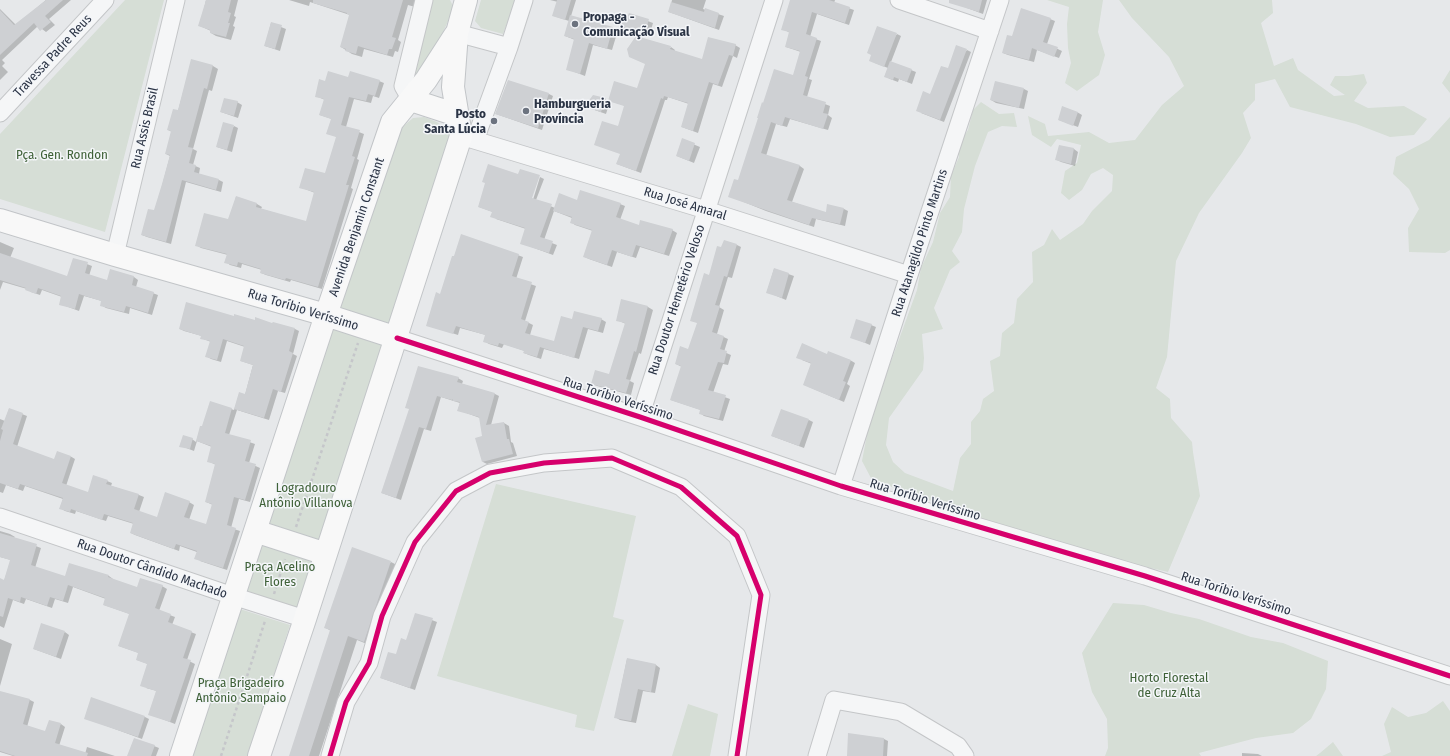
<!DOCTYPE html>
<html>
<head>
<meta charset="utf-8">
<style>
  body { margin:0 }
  canvas { display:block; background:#e6e8ea }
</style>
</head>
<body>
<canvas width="1450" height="756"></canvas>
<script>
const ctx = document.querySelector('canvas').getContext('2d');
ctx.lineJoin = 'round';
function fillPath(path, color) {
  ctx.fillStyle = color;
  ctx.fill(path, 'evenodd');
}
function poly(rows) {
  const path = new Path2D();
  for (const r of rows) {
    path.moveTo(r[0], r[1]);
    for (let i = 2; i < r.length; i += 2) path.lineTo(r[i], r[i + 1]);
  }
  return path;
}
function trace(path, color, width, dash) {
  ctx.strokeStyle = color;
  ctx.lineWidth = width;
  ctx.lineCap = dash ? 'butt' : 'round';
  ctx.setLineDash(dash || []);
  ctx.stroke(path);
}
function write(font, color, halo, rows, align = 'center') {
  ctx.font = font + ' "Fira Sans Condensed",sans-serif';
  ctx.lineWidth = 3;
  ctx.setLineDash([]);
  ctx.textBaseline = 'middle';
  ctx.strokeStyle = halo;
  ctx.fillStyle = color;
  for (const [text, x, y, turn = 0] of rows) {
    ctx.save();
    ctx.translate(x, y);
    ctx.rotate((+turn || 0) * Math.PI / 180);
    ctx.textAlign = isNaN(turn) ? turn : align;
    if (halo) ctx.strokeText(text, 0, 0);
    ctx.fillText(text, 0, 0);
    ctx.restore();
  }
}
fillPath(poly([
  [125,0,164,0,105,232,0,199,0,134],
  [433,0,450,0,454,8,434,52,414,84,411,79],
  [481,0,515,0,503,34,481,28,475,21],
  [1047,0,1103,0,1098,32,1105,55,1099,75,1077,91,1065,83,1071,63,1068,48,1067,24,1069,7],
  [1119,0,1272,0,1273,13,1261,23,1274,66,1293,58,1298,70,1334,96,1345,95,1330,85,1335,76,1348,76,1364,74,1367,83,1354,101,1368,108,1404,106,1427,119,1414,135,1390,137,1356,124,1290,107,1275,79,1255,84,1255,100,1243,113,1251,138,1242,153,1199,213,1176,261,1167,357,1156,388,1170,399,1171,418,1192,442,1193,452,1200,496,1168,572,1108,558,962,516,932,501,872,480,862,461,870,419,917,290,921,268,933,242,940,213,950,197,951,176,959,157,958,145,968,130,973,110,981,102,999,114,1014,113,1017,127,1002,126,988,132,975,166,964,209,962,232,952,251,960,262,950,270,934,308,943,329,922,334,924,358,923,370,889,418,886,445,893,462,905,473,953,491,960,458,971,444,971,422,980,411,983,399,994,391,990,361,1000,356,1002,333,1014,323,1017,299,1033,282,1032,252,1044,245,1052,229,1060,240,1083,224,1092,211,1112,191,1113,175,1103,168,1091,174,1082,190,1069,200,1061,193,1065,171,1077,163,1081,145,1057,139,1051,147,1032,135,1028,116,1045,124,1048,136,1089,132,1109,143,1135,140,1162,105,1184,86,1169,57,1132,18],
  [1450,70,1450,93,1442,83],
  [424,117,437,122,449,132,454,145,393,330,345,316,340,306,400,129,413,118],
  [1450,117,1450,250,1445,253,1409,252,1408,228,1419,209,1409,189,1393,174,1396,157,1429,140],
  [331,326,384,344,320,544,266,526],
  [496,484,636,516,613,617,624,620,594,731,575,727,577,715,437,676],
  [262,540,314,558,297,608,245,591],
  [1113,603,1144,605,1171,613,1199,619,1251,637,1283,643,1328,661,1326,689,1311,719,1293,733,1256,738,1199,753,1201,756,1105,756,1108,748,1107,719,1092,692,1082,653],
  [240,609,290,625,248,756,192,756],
  [1443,701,1450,711,1450,756,1382,756,1391,752,1384,724,1392,707,1408,717,1426,713],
  [688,704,718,714,710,756,672,756],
  [1333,742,1343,756,1316,756,1320,753]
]), '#d6ded6');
fillPath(poly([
  [46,0,71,0,49,19,55,25,46,32,38,26,2,60,5,63,2,66,8,72,0,80,0,9,16,25],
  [206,0,238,0,234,16,236,17,233,26,235,27,231,40,216,36,211,33,211,31,200,26],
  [289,0,417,0,415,7,408,5,398,40,401,42,398,52,395,51,393,57,364,49,362,57,352,54,341,47,350,15,310,2,309,6],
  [550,0,576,0,571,16,613,28,618,30,612,50,593,45,585,76,567,69,575,40,565,36,569,21,554,16,558,2],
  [672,0,706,0,703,9,724,16,719,30,669,12],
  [791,0,835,0,834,3,854,10,849,25,817,14,810,37,821,41,809,79,812,80,807,97,830,106,828,115,832,118,828,130,790,119,787,127,776,124,766,156,800,166,804,169,792,202,826,213,844,209,848,211,845,226,816,219,814,227,766,211,729,196,739,181,764,104,794,76,801,52,786,47,790,33,783,29],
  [961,0,987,0,983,14,959,5],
  [629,14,653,23,649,37,622,27,628,19],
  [1050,19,1055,21,1047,44,1062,51,1059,58,1037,50,1034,62,1008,55,1003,53,1013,37],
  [271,23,286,29,280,51,265,46],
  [897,34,901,36,891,62,916,72,912,84,899,79,898,82,890,79,885,76,888,68,875,63],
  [735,45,740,48,737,58,733,56,722,87,713,84,698,133,682,127,689,104,668,97,667,100,665,100,641,173,617,164,621,154,618,127,629,107,610,101,606,114,586,107,605,99,609,102,615,82,638,89,671,47,675,50,674,52,703,60],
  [967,50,971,52,944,122,921,113,948,70],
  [192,60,213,66,218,69,212,91,209,90,193,149,197,151,193,165,200,168,199,174,219,180,223,182,221,192,186,182,171,244,147,237,142,235,155,212,170,156,166,154,172,132,168,130,178,111],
  [349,78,379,81,384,83,379,98,373,96,371,103,354,99,346,127,364,134,357,159,359,160,351,188,353,189,322,289,291,280,290,282,266,275,261,273,262,270,242,264,241,268,230,265,226,262,228,255,201,248,196,245,229,221,236,197,257,204,262,207,261,209,307,222,315,193,300,187,326,175,337,137,328,133,332,119,320,115,325,100,316,96,326,82],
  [1024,89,1028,91,1024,109,996,103,991,100],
  [549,94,553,96,542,130,496,114],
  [237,102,242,105,238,118,221,112],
  [1077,112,1082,115,1078,127,1059,120],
  [234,126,238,128,232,152,217,147],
  [683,140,700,147,694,163,677,156],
  [1060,146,1074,149,1078,152,1075,166,1061,162,1057,160],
  [540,177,544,179,536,200,555,208,578,201,620,204,625,206,620,220,640,226,672,230,677,233,669,256,640,247,636,258,617,252,612,267,589,259,585,257,593,231,575,225,571,222,572,218,554,211,544,240,557,245,553,255,526,245,526,229,496,219,493,212,479,207,532,203],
  [462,235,523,257,516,279,536,286,525,321,533,325,530,335,554,343,572,321,601,319,606,322,603,333,588,329,579,359,544,349,541,359,529,355,524,353,525,351,504,344,502,348,489,344,484,341,486,335,460,328,458,335,430,326],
  [0,242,14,248,10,258,68,278,74,259,92,266,89,276,108,282,134,277,138,280,136,287,158,295,152,315,130,308,129,314,106,308,101,305,102,301,84,296,79,311,60,304,62,297,42,290,40,295,31,292,27,289,3,282,0,290],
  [737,245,741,247,732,278,728,277,719,307,724,310,717,334,728,339,724,352,731,355,728,365,723,364,713,393,730,399,723,421,704,416,700,413,701,410,671,400,682,367,676,364,689,350,698,323,692,320,709,276,722,249],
  [774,269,794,276,786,300,767,292],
  [622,300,648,307,653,310,641,354,639,353,630,381,634,383,631,395,597,386,592,384,610,375,626,324,617,320],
  [234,317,273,324,273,323,295,329,299,331,293,354,297,356,285,393,278,391,269,420,237,410,229,435,255,444,249,463,260,468,250,502,239,499,231,528,240,531,227,570,200,561,197,552,180,546,179,551,135,535,131,533,134,524,108,516,106,521,76,511,75,514,65,511,60,508,63,499,25,486,23,491,6,485,3,493,0,492,0,419,5,421,9,409,27,416,17,447,55,460,70,456,75,459,66,486,88,493,107,481,112,483,111,486,139,495,144,497,139,512,157,518,189,502,194,505,189,520,207,526,213,505,206,502,216,465,208,461,212,447,197,441,194,451,181,446,192,439,196,442,201,427,203,427,211,402,234,410,240,393,245,395,253,365,241,361,245,347,227,341,221,362,211,359,206,356,211,342,201,338,202,336,184,331,180,329],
  [871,325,876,327,870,345,851,337],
  [828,355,850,360,855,363,847,384,850,386,844,402,809,387,812,364,802,360],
  [458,378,463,381,462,384,495,394,499,396,491,425,504,423,509,426,511,442,513,443,517,456,487,464,483,462,483,437,480,418,458,410,460,403,441,397,431,431,424,429,401,500,382,493,410,410],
  [809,420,813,422,804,448,772,436],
  [0,531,10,534,15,537,14,538,41,548,35,568,65,578,70,564,109,576,113,579,113,580,137,588,162,586,167,589,159,611,175,617,172,625,196,634,187,660,195,664,175,724,149,714,157,691,146,688,148,664,137,660,139,653,119,646,130,614,104,605,106,599,73,587,68,603,55,599,52,608,26,599,24,604,13,600,4,628,0,626,0,579,4,581,11,560,0,557],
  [391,562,399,566,372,646,357,640,319,756,290,756,331,631,326,628],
  [416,614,437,622,415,690,381,678,407,642],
  [65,632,69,635,61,659,34,649],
  [0,639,12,644,0,686],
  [627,659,656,665,660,668,655,693,643,691,636,723,620,720,615,717],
  [0,692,30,700,34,702,27,727,46,732,61,724,65,727,59,746,85,754,87,747,115,756,13,756,0,752],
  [145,717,149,719,142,739,85,718],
  [884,739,888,741,887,756,848,756],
  [154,746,159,748,156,756,128,756],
  [1242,753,1258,754,1262,756,1242,756]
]), '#0003');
fillPath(poly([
  [46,0,63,0,45,16,51,22,40,31,34,23,0,55,0,10,14,25],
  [206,0,231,0,228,12,231,13,228,23,230,23,226,37,210,33,210,30,198,26],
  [313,0,403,0,392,37,396,38,392,49,389,49,387,55,358,46,356,54,345,51,346,49,340,47,349,15,347,14,347,13,313,3],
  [557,0,571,0,565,20,552,16],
  [790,0,829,0,850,7,845,23,812,12,806,34,817,38,805,76,808,77,803,95,826,102,823,113,828,114,823,129,785,117,782,126,771,122,761,153,800,165,787,200,826,212,827,204,844,208,840,224,812,218,809,225,728,197,734,179,738,180,758,118,757,118,762,102,763,103,774,69,793,75,800,51,785,47,789,32,781,30],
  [949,0,982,0,979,12,949,3],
  [671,2,704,12,705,8,719,13,715,28,668,12],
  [1021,8,1051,18,1043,42,1058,47,1054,57,1032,48,1029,60,1002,53,1007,35,1012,36],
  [629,13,649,19,644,36,621,28,619,23,622,16,627,17],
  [570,15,613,27,607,49,589,43,580,74,566,70,574,39,564,36],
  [271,22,282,25,275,49,264,46],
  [877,26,897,33,884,67,869,61,871,55,867,53],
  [636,36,671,46,670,49,702,59,708,37,736,44,733,56,729,55,718,85,709,82,693,131,681,127,688,103,664,96,663,99,661,98,636,171,616,164,620,154,594,145,602,121,618,126,624,106,608,101,614,81,637,88,645,64,629,57,627,49],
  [956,45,967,49,940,120,916,111,923,91,930,94,941,66,948,68],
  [191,59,213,65,207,89,204,88,188,147,193,148,189,163,196,165,194,172,219,179,216,190,182,180,166,242,141,235,148,209,154,210,162,184,170,155,165,154,171,131,167,130,173,109,178,110],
  [890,61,912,69,907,82,894,77,893,80,884,77],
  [328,71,348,77,350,71,380,80,375,96,368,94,366,101,349,97,341,125,360,130,352,156,355,157,346,185,349,185,318,287,286,278,285,280,260,273,261,269,238,262,237,266,224,263,227,254,195,246,204,213,228,219,236,196,257,203,256,207,306,221,314,192,299,188,305,168,325,173,336,137,326,134,331,119,319,115,324,99,315,97,319,79,325,81],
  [508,80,549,93,538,128,495,114],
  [995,81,1024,88,1019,108,990,100],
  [593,95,606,98,601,112,584,107],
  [224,98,238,101,234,116,220,112],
  [1062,106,1078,112,1073,126,1058,120],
  [223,122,234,125,227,150,216,147],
  [682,138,695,143,689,161,676,156],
  [1059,145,1074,148,1071,164,1055,160],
  [488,164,518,174,520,169,540,175,532,198,552,204,540,237,553,241,549,253,520,244,525,228,490,217,492,212,478,207,485,183,482,182],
  [580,190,621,203,616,217,639,225,640,220,673,229,664,254,636,245,632,257,612,250,607,265,583,257,592,230,570,223,572,217,553,211,559,193,577,200],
  [461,234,519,254,512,276,532,282,521,319,529,322,525,333,554,341,561,316,572,319,574,311,602,318,598,331,583,327,574,358,540,347,537,357,523,353,524,351,499,343,498,346,483,342,485,335,456,326,453,334,426,326,436,292,440,294,452,256,454,256],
  [724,240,737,244,727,277,724,276,715,305,720,306,712,332,724,336,720,349,727,351,724,363,718,362,708,390,726,395,719,419,699,414,700,410,670,400,681,366,675,364,680,346,688,349,697,323,690,321,704,273,709,275,717,246,721,247],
  [0,253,67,276,73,258,88,262,85,273,107,280,110,269,134,276,132,285,154,292,148,313,126,306,124,312,100,306,101,301,79,294,75,309,59,305,61,296,38,288,36,294,25,290,26,288,0,280],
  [774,268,789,273,782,298,766,293],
  [621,299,648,306,636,352,634,351,626,379,630,380,626,393,591,384,595,370,609,374,625,323,616,321],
  [186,302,234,316,234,314,255,320,255,317,272,323,273,322,295,328,289,351,293,353,281,392,273,389,264,418,234,409,239,392,245,394,253,365,240,361,244,346,223,339,217,360,205,357,210,341,200,339,201,336,179,329],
  [856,319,872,324,865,343,850,338],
  [802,343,827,354,828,351,851,360,843,381,846,382,839,400,803,385,811,363,796,358],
  [418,366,459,377,457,382,495,393,486,425,504,422,507,439,509,439,513,454,482,462,475,438,482,436,479,417,457,411,460,402,453,401,453,399,452,400,437,396,426,429,419,427,396,498,381,493,409,409,405,408],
  [210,401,232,408,225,433,251,440,245,461,256,464,245,500,234,497,227,525,236,528,223,568,194,559,197,551,176,544,174,549,130,533,133,523,104,514,102,520,71,509,70,512,59,509,63,498,20,484,18,489,0,483,0,441,3,430,1,429,9,408,23,413,13,444,54,459,57,451,71,456,62,483,88,492,93,475,108,480,106,484,139,494,134,509,157,517,165,492,190,501,184,517,206,524,212,504,205,502,215,464,207,462,211,446,196,441,200,426,202,426],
  [781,409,809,419,799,446,771,436],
  [183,435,193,438,190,449,179,447],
  [0,533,37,544,31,565,65,576,69,563,109,575,108,577,137,587,140,578,163,585,155,608,171,614,168,622,192,631,183,658,191,660,170,722,148,715,156,691,140,686,147,664,136,660,138,653,118,646,129,614,103,605,105,598,68,585,63,601,50,597,47,606,21,597,20,602,8,598,3,617,0,616,0,578,4,580,10,560,0,557],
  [352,547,391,561,364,642,348,636,309,756,289,756,330,630,324,628],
  [415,613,433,618,410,688,380,678,388,652,396,654,401,638,406,640],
  [41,623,65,631,56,657,33,649],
  [627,658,656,664,651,692,638,689,631,721,614,718],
  [0,691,30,699,23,724,45,731,49,720,61,723,55,743,88,753,87,756,15,756,0,751],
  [91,697,145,716,138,737,84,719],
  [848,733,884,738,883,756,847,756],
  [134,738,155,745,151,756,127,756]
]), '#ced0d3');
const minor = poly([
  [899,0,990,31],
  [457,33,509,47,524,0],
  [411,100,403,86,424,0],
  [0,113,105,0],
  [461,136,706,210,909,275],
  [475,140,509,47],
  [115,255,176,0],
  [397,338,640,417,841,486,1145,576,1450,676],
  [640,417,774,0],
  [841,486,909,275,1000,0],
  [0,517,233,596,305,619],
  [330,756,346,702,369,663,382,616,415,542,456,491,490,473,544,463,612,458,681,487,737,536,761,595,737,756],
  [817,756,834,700,901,712,958,746,965,756]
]);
const major = poly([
  [411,100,457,115],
  [0,220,115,255,326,315,397,338],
  [255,531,326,554],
  [181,756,326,315,392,122,426,80,455,35],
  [259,756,305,619,461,136,453,87,457,33,466,0]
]);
trace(minor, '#c4c6c8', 19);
trace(major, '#c2c5c8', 24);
trace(poly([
  [296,527,358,343],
  [274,594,285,559],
  [221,756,265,621]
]), '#c5c6ca', 2.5, [3, 3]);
trace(minor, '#f5f6f7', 17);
trace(major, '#f8f8f8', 22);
trace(poly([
  [397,338,640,417,841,486,1145,576,1450,676],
  [330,756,346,702,369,663,382,616,415,542,456,491,490,473,544,463,612,458,681,487,737,536,761,595,737,756]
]), '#d6006c', 5);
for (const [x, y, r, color] of [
  [575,24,4,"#6c737f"],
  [526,111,4,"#6c737f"],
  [494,121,4,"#6c737f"]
]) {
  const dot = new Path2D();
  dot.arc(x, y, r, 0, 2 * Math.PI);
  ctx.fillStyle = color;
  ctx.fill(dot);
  trace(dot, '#f4f6f9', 1.5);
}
write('bold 13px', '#2b3445', '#f4f6f9', [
  ["Propaga -",583,17],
  ["Comunicação Visual",583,32],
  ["Hamburgueria",534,104],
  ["Província",534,119],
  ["Posto",486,114,"right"],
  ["Santa Lúcia",486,129,"right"]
], 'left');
write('13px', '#2b3445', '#f4f6f9', [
  ["Travessa Padre Reus",53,56,-47],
  ["Rua Assis Brasil",145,128,-77],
  ["Rua José Amaral",685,204,17],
  ["Avenida Benjamin Constant",357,227,-71],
  ["Rua Atanagildo Pinto Martins",920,243,-72],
  ["Rua Doutor Hemetério Veloso",677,300,-72],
  ["Rua Toríbio Veríssimo",303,310,17],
  ["Rua Toríbio Veríssimo",618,399,18],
  ["Rua Toríbio Veríssimo",925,500,17],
  ["Rua Doutor Cândido Machado",152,569,19],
  ["Rua Toríbio Veríssimo",1236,594,18]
]);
write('13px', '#3f6138', '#f4f6f9', [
  ["Pça. Gen. Rondon",62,155],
  ["Logradouro",306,488],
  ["Antônio Villanova",306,503],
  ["Praça Acelino",280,567],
  ["Flores",280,582],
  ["Horto Florestal",1169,678],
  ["de Cruz Alta",1169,693],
  ["Praça Brigadeiro",241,683],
  ["Antônio Sampaio",241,698]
]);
</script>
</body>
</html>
